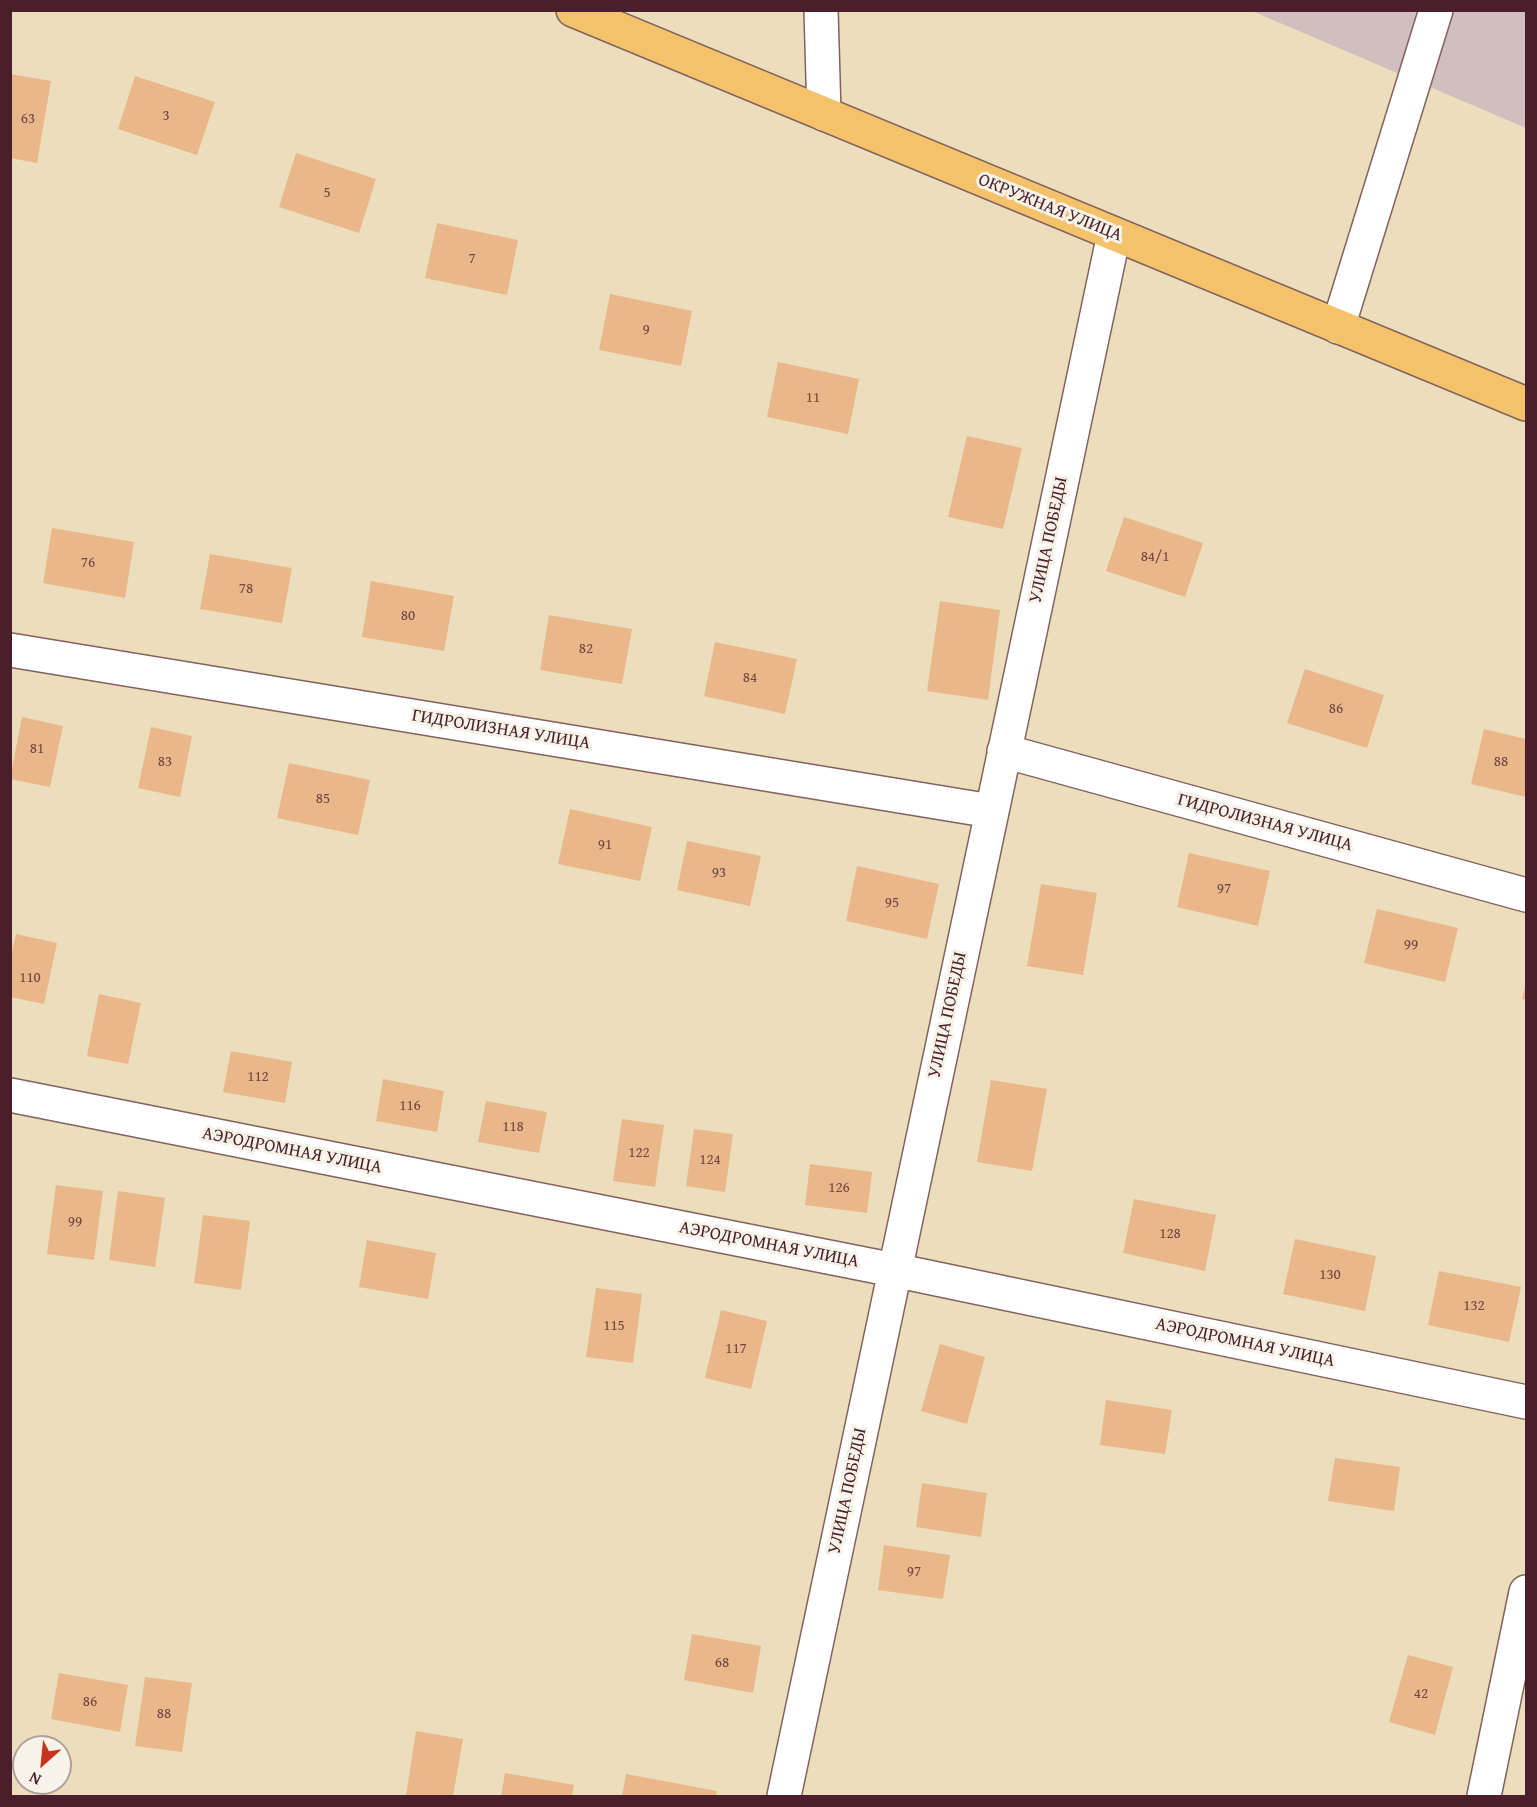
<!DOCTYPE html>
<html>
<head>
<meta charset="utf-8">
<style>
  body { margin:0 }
  #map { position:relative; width:1537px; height:1807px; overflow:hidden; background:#ecdebc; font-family:"Gentium Book Plus",serif }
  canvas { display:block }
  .frame { position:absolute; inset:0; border:12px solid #4a1f2b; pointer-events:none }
  .north { position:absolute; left:12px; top:1735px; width:60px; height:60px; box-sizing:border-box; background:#f7f3e8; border:2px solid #b29e9c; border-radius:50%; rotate:207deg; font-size:16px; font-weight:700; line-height:24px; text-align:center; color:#4a1f2b }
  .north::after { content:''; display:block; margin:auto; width:21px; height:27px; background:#c8321e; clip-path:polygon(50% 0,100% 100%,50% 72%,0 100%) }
</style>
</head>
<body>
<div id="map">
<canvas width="1537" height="1807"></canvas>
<div class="frame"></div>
<div class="north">N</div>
</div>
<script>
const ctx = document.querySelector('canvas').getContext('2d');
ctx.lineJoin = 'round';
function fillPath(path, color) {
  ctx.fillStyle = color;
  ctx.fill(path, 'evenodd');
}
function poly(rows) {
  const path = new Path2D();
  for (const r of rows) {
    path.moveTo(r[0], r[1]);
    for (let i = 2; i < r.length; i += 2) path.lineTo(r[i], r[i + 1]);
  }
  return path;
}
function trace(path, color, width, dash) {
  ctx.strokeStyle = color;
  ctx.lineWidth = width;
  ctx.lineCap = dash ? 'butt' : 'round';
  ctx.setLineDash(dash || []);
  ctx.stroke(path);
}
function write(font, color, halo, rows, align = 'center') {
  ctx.font = font + ' "Gentium Book Plus",serif';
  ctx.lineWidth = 6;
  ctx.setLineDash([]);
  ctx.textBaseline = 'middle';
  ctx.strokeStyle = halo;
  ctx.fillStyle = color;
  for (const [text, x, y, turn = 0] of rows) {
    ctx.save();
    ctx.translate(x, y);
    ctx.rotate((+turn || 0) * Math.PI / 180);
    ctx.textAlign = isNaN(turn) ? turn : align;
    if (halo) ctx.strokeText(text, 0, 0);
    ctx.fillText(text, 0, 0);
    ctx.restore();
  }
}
fillPath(poly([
  [1252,11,1526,11,1526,128]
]), '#d1bfbf');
fillPath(poly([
  [10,74,51,81,37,163,10,158],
  [135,76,215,102,197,155,118,129],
  [296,153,376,179,359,233,279,207],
  [437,223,518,240,507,295,425,278],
  [610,294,692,311,681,366,599,350],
  [778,362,859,379,848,434,767,417],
  [967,436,1022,448,1003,529,948,517],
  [1124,517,1203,543,1185,597,1106,571],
  [52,528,134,542,125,598,43,583],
  [210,554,292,568,282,623,200,609],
  [371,581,454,596,444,651,362,637],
  [940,601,1000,610,988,700,927,691],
  [549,615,632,629,622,684,540,670],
  [715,642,797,659,785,714,704,696],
  [1305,669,1384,695,1367,748,1287,723],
  [22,717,63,726,50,787,10,779],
  [151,727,192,736,180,797,138,788],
  [1484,729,1526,739,1526,797,1471,784],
  [289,763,370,780,358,835,277,818],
  [570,809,652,827,640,881,558,864],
  [687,841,761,856,750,906,677,890],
  [1189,853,1270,871,1258,926,1177,907],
  [857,866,939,884,927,939,846,921],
  [1041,884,1097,893,1083,975,1027,966],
  [1377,909,1458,928,1445,982,1364,963],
  [16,934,57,943,44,1004,10,997,10,959],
  [1526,983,1526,1000,1522,999],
  [99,994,141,1003,128,1064,87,1056],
  [231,1051,292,1062,285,1103,223,1092],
  [383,1079,444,1091,437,1132,376,1121],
  [991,1080,1047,1089,1032,1171,977,1162],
  [486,1101,547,1112,539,1153,478,1142],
  [622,1119,664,1125,655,1187,613,1181],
  [694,1129,733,1134,725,1192,686,1186],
  [810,1164,872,1172,867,1213,805,1205],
  [56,1185,103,1191,94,1260,47,1254],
  [118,1191,165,1198,155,1267,109,1260],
  [1134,1199,1216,1215,1205,1271,1123,1253],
  [203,1215,250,1221,241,1290,194,1283],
  [1295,1239,1376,1256,1365,1311,1283,1294],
  [367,1240,436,1253,428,1299,359,1287],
  [1439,1271,1521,1287,1509,1342,1428,1325],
  [596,1288,642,1294,633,1363,586,1357],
  [721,1310,767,1321,751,1389,705,1378],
  [940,1344,985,1357,967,1424,921,1411],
  [1106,1400,1172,1410,1165,1454,1100,1445],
  [1335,1458,1400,1467,1394,1511,1328,1501],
  [922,1483,987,1493,981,1537,916,1527],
  [884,1545,950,1555,943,1599,878,1590],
  [692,1634,761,1646,753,1693,684,1680],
  [1408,1655,1453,1667,1435,1735,1389,1722],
  [59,1673,128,1685,120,1732,51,1719],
  [145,1677,192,1683,182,1752,135,1746],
  [416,1731,463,1739,453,1796,406,1796],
  [505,1773,574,1785,572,1796,501,1796],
  [626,1774,717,1791,716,1796,622,1796]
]), '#e9b789');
const minor = poly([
  [821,10,824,114],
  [1338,327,1436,10],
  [10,650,991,811],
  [1004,751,1526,895],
  [10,1095,894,1270,1526,1402],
  [784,1796,1114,234],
  [1484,1796,1526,1592]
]);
const major = poly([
  [573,10,1526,404]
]);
trace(minor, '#83625e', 36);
trace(major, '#83625e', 36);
trace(minor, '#fff', 33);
trace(major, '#f4c26a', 33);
write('15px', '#724542', null, [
  ["3",166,116],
  ["63",28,119],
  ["5",327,193],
  ["7",472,259],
  ["9",646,330],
  ["11",813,398],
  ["84/1",1155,557],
  ["76",88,563],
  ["78",246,589],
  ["80",408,616],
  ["82",586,649],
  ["84",750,678],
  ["86",1336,709],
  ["81",37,749],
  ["83",165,762],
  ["88",1501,762],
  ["85",323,799],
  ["91",605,845],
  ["93",719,873],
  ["97",1224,889],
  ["95",892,903],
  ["99",1411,945],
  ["110",30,978],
  ["112",258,1077],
  ["116",410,1106],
  ["118",513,1127],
  ["122",639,1153],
  ["124",710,1160],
  ["126",839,1188],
  ["99",75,1222],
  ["128",1170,1234],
  ["130",1330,1275],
  ["132",1474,1306],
  ["115",614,1326],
  ["117",736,1349],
  ["97",914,1572],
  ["68",722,1663],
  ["42",1421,1694],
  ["86",90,1702],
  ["88",164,1714]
]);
write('18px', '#4a1f2b', '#f7f3e8', [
  ["ОКРУЖНАЯ УЛИЦА",1050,208,22],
  ["УЛИЦА ПОБЕДЫ",1049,540,-78],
  ["ГИДРОЛИЗНАЯ УЛИЦА",501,730,9],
  ["ГИДРОЛИЗНАЯ УЛИЦА",1265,823,15],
  ["УЛИЦА ПОБЕДЫ",948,1015,-78],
  ["АЭРОДРОМНАЯ УЛИЦА",292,1151,11],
  ["АЭРОДРОМНАЯ УЛИЦА",769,1245,11],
  ["АЭРОДРОМНАЯ УЛИЦА",1245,1343,12],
  ["УЛИЦА ПОБЕДЫ",848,1491,-78]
]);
</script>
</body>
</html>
